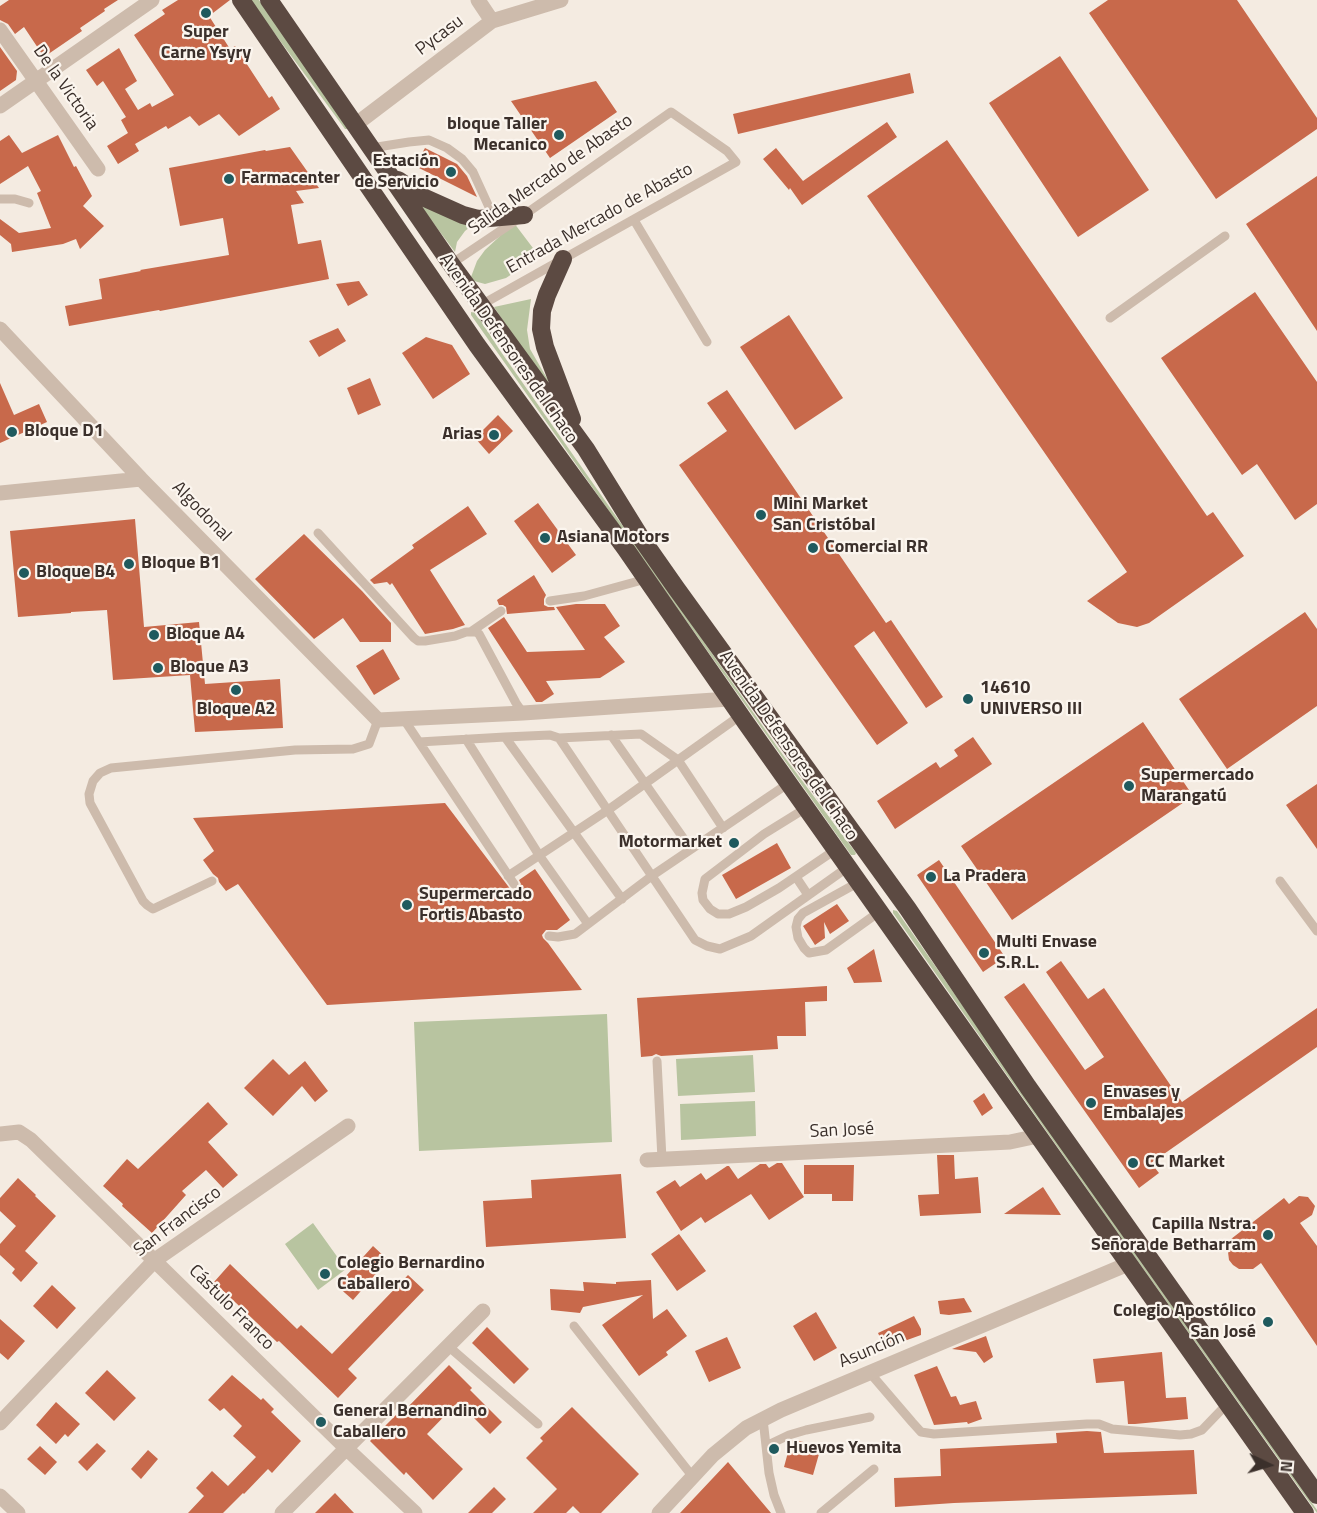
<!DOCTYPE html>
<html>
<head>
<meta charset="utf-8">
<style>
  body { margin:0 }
  #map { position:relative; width:1317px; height:1513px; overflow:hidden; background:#f4ebe1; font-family:"Titillium Web",sans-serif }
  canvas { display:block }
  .north { position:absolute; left:1239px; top:1435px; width:60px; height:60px; -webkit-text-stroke:4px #fbf5ee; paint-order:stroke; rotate:95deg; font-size:16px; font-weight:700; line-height:24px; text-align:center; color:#3b302b }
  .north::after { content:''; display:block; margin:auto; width:21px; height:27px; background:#3b302b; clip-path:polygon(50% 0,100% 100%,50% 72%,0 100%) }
</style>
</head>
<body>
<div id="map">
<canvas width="1317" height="1513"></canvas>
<div class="north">N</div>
</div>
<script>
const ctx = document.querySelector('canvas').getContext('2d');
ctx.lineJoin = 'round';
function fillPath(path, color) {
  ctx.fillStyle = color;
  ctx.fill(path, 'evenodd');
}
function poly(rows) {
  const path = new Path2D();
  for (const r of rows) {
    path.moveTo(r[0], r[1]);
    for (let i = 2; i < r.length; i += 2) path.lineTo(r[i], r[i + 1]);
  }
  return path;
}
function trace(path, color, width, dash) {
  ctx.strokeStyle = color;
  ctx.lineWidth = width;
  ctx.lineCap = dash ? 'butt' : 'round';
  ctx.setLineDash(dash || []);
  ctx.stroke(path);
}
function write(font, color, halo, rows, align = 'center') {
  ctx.font = font + ' "Titillium Web",sans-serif';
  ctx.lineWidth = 4.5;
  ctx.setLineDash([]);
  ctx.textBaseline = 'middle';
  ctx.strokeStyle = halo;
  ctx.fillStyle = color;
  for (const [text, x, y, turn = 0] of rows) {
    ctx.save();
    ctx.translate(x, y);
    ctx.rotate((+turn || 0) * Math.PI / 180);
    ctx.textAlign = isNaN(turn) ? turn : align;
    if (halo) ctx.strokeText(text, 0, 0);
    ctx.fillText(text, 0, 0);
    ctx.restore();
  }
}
fillPath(poly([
  [250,0,259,0,347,127,347,129,345,129],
  [416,200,470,227,465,231,457,242,455,252],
  [514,223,539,256,506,278,485,284,474,281,471,277,477,261,485,250],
  [531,299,527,330,530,349,548,380,549,390,494,307],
  [471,312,476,313,499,349,783,755,856,853,855,855,851,855,471,315],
  [893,910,897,911,1129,1245,1317,1510,1317,1513,1127,1246,893,913],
  [607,1014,612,1142,419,1151,414,1022],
  [753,1055,755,1092,678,1096,676,1059],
  [755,1101,756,1136,681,1140,680,1104],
  [313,1223,346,1269,318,1290,285,1244]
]), '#b8c4a0');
fillPath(poly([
  [9,0,118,0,104,9,105,11,80,28,82,31,44,57,24,27,15,34,8,24,0,20,0,6],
  [178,0,230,0,209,16,230,49,235,46,269,98,272,96,280,109,239,136,219,114,199,126,190,116,168,129,166,126,135,144,139,151,118,164,107,146,128,133,121,120,126,117,103,81,97,86,86,70,119,48,137,81,125,89,138,110,150,103,152,107,174,95,134,35,165,14,162,10],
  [1108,0,1237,0,1317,118,1317,129,1216,199,1089,13],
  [0,47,17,71,16,80,0,91],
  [1060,56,1149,190,1078,237,989,103],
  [910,73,914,93,738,134,733,114],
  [596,81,617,112,550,158,511,101],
  [887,122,897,137,802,205,790,188,789,190,763,159,776,148,803,181],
  [9,135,22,153,58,135,74,167,76,166,92,196,83,206,104,226,80,249,76,239,63,244,12,252,11,244,0,235,0,219,19,233,51,228,37,193,41,191,28,166,0,184,0,141],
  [947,140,1207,516,1213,512,1244,556,1149,623,1137,627,1118,623,1087,601,1127,572,867,196],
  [290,147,319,188,296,191,304,203,291,205,298,244,321,240,329,279,160,311,159,310,69,326,65,306,102,299,99,279,141,271,140,270,229,255,223,218,180,226,169,168,265,150,266,151],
  [425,148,457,164,467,176,477,197,415,166],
  [1317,176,1317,331,1246,224],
  [359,281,368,295,348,306,336,284],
  [1255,292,1317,382,1317,504,1295,520,1257,464,1242,475,1161,358],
  [789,315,843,398,795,430,740,347],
  [338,328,346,341,319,357,309,341],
  [426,337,452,345,470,374,433,399,402,353],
  [370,378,381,405,358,415,347,388],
  [0,383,14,415,39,404,47,422,0,443],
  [727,390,886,623,891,620,943,697,926,708,874,631,854,646,908,723,877,745,679,465,727,431,707,403],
  [498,415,513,431,489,454,475,438],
  [538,503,576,555,552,573,514,521],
  [468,506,487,534,430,570,465,625,453,629,425,634,392,583,390,585,387,582,374,584,370,580,414,548,412,545],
  [135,519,144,627,199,622,205,684,280,679,283,728,195,732,190,675,113,680,107,610,71,612,71,613,18,617,10,531],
  [304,534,362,591,391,623,391,642,360,642,343,618,314,639,255,579],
  [534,575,546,595,544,599,544,605,548,607,554,607,555,610,507,614,506,607,503,605,499,605,497,600],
  [576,604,605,604,620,626,604,637,625,662,600,678,546,681,554,694,542,702,536,702,488,628,504,617,527,652,585,650,556,607],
  [1305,612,1317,629,1317,706,1227,769,1179,699],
  [383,649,400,679,374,695,356,666],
  [1143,722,1193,796,1012,920,961,846],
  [973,737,992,764,895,829,877,801,936,762,940,768,958,756,954,750],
  [1317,784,1317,849,1286,805],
  [445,803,511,890,515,891,518,889,521,884,519,880,535,869,570,920,557,930,546,930,542,935,543,938,548,943,582,990,327,1005,238,884,226,891,219,882,218,878,213,874,203,860,214,851,193,818],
  [777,843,791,868,736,899,722,875],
  [939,860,1005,957,983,972,917,875],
  [837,904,849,921,830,934,824,922,825,938,815,945,803,926],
  [874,949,882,982,854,983,847,968],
  [1061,961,1088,999,1104,988,1182,1102,1317,1008,1317,1047,1151,1163,1159,1173,1139,1188,1004,997,1024,983,1085,1070,1104,1057,1046,972],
  [827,986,827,1001,805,1002,806,1036,777,1036,778,1049,661,1056,656,1054,652,1056,641,1057,637,998],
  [273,1059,289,1075,305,1061,328,1091,315,1102,302,1086,273,1116,244,1088],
  [984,1093,993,1108,982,1116,973,1101],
  [208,1102,228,1124,208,1142,238,1175,223,1188,206,1170,182,1191,186,1195,152,1233,122,1206,123,1204,103,1186,127,1159,138,1169],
  [937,1155,954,1155,955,1179,978,1177,981,1213,920,1216,918,1195,939,1194],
  [777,1163,782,1163,804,1197,769,1220,751,1194,705,1223,701,1217,681,1231,656,1192,675,1180,680,1187,701,1173,706,1180,727,1166,729,1166,738,1179,760,1164,766,1164,769,1168],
  [804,1165,854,1165,853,1201,832,1201,832,1194,804,1194],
  [621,1174,626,1238,486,1247,483,1201,532,1198,531,1180],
  [18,1178,36,1195,35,1196,56,1216,25,1251,38,1263,21,1282,12,1273,15,1269,0,1255,0,1244,16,1226,0,1211,0,1198],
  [1043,1187,1061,1215,1004,1214],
  [1299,1196,1308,1197,1315,1206,1312,1215,1300,1223,1317,1246,1317,1346,1261,1263,1253,1269,1239,1269,1233,1265,1229,1260,1228,1252,1231,1239,1284,1198,1289,1204],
  [679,1234,706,1271,677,1291,651,1254],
  [373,1246,388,1260,353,1300,337,1286],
  [230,1264,297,1329,301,1325,332,1354,408,1275,424,1290,348,1369,357,1378,338,1398,279,1341,277,1342,214,1282],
  [651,1280,653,1319,667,1309,687,1336,666,1352,668,1355,639,1376,602,1325,643,1295,583,1307,580,1313,551,1310,550,1289,584,1291,583,1282,616,1284,616,1282],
  [52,1285,76,1308,57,1329,33,1306],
  [964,1298,972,1312,949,1315,940,1314,938,1301],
  [816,1312,837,1348,814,1361,793,1326],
  [914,1316,921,1329,921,1335,885,1348,878,1333],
  [0,1319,25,1341,8,1360,0,1353],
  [487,1327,529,1369,514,1384,472,1343],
  [986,1336,993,1357,984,1363,976,1352,952,1349],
  [727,1337,741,1368,709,1382,695,1351],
  [1162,1352,1166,1398,1186,1397,1188,1419,1135,1424,1128,1424,1124,1381,1096,1383,1093,1359],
  [449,1365,472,1388,470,1390,502,1422,490,1434,458,1402,427,1434,463,1469,433,1500,406,1472,404,1475,370,1441,402,1409,404,1411],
  [937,1366,951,1397,956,1396,960,1405,976,1401,982,1419,968,1424,967,1422,934,1425,914,1375],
  [107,1370,136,1398,114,1421,85,1393],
  [232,1375,261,1400,263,1398,274,1409,271,1412,301,1441,272,1473,268,1469,244,1494,243,1493,223,1513,188,1513,204,1496,196,1488,212,1471,228,1486,256,1457,233,1436,242,1426,224,1408,220,1411,208,1400],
  [56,1402,80,1424,68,1437,65,1434,56,1444,36,1425],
  [572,1407,639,1474,601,1513,580,1513,573,1506,566,1513,533,1513,557,1489,526,1458,543,1441,540,1438],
  [1087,1431,1101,1432,1104,1453,1194,1450,1197,1494,954,1503,895,1507,894,1478,941,1476,940,1449,1057,1443,1056,1433],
  [796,1440,821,1447,813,1475,784,1467,791,1441],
  [97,1443,106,1451,87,1471,78,1462],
  [40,1446,57,1462,45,1475,27,1459],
  [148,1450,158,1459,141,1479,131,1469],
  [728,1462,771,1513,680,1513],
  [494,1487,506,1499,492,1513,468,1513],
  [335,1493,354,1513,315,1513]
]), '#c8694b');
trace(poly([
  [371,148,409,142,429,140,447,148,462,159,473,172,494,218],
  [0,199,15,199,29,203],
  [634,220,707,342],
  [451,264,524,215,671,112,727,151,736,162,481,305],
  [1110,318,1225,236],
  [318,533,414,638,418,641,425,641,455,636,466,632,476,632,479,634,516,703,523,713],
  [550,601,584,596,646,579],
  [472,631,501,611],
  [403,718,419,742,505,737,550,735,559,738,695,940,707,946,720,949,751,936,848,867],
  [611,735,691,849],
  [505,737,622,899],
  [559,738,641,734,678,760,723,828],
  [466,739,539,855,588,924],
  [419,742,514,884],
  [806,808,764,834,705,879,702,893,703,900,710,909,718,914,729,914,746,907,779,888,835,850],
  [508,876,608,810,741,715],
  [796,877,808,895],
  [212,881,153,909,147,905,143,901,90,803,89,794,93,781,100,773,111,768,295,750,353,749,369,744,378,720],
  [1280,881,1317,931],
  [859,882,803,913,798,919,796,927,798,938,804,948,809,953,826,950,879,912],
  [549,936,558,937,575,934,653,875,789,783],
  [657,1061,662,1159],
  [574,1326,693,1477],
  [448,1346,538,1424],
  [870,1373,912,1422,921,1432,934,1434,1087,1424,1099,1424,1112,1429,1180,1435,1191,1434,1202,1430,1227,1404],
  [763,1419,769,1473,774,1495,781,1513],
  [766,1446,789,1435,806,1430,870,1417],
  [821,1513,874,1469]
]), '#cdbbac', 9);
trace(poly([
  [478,0,492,21],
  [0,30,98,169],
  [0,106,152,0],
  [355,125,492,21,561,0],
  [0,329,141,479,378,720,523,713,729,699],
  [0,493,141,479],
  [0,1134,19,1132,31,1140,347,1449,415,1513],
  [647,1160,1010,1142,1038,1136],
  [0,1423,155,1260,348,1126],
  [0,1496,18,1513],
  [282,1513,483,1311],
  [659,1513,713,1455,746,1428,781,1410,1128,1264]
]), '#cdbbac', 15);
trace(poly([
  [241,0,477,345,625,548,746,723,1305,1513],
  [269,0,451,264,586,449,641,538,676,588,908,909,1028,1087,1317,1495],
  [398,180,425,198,463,215,478,219,524,215],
  [563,259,547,295,542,311,541,329,545,347,572,419]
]), '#5c4a42', 18);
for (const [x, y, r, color] of [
  [206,13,6,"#1f5a5e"],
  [559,135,6,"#1f5a5e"],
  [451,172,6,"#1f5a5e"],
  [229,179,6,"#1f5a5e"],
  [12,432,6,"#1f5a5e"],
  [494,435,6,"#1f5a5e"],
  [761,515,6,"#1f5a5e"],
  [545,538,6,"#1f5a5e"],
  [813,548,6,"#1f5a5e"],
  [129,564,6,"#1f5a5e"],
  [24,573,6,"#1f5a5e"],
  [154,635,6,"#1f5a5e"],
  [158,668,6,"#1f5a5e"],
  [236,690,6,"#1f5a5e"],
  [968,699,6,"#1f5a5e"],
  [1129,786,6,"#1f5a5e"],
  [734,843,6,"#1f5a5e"],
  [931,877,6,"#1f5a5e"],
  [407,905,6,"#1f5a5e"],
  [984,953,6,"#1f5a5e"],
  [1091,1103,6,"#1f5a5e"],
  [1133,1163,6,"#1f5a5e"],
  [1268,1235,6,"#1f5a5e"],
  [325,1274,6,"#1f5a5e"],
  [1268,1322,6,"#1f5a5e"],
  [321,1422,6,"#1f5a5e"],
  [774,1449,6,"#1f5a5e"]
]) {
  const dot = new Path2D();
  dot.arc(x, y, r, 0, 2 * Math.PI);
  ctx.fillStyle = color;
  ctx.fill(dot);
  trace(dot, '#fbf5ee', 2);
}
write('bold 18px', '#3b302b', '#fbf5ee', [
  ["Super",206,33,"center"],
  ["Carne Ysyry",206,54,"center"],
  ["bloque Taller",547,125,"right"],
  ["Mecanico",547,146,"right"],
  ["Estación",439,162,"right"],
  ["de Servicio",439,183,"right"],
  ["Farmacenter",241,179],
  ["Bloque D1",24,432],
  ["Arias",482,435,"right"],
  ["Mini Market",773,505],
  ["San Cristóbal",773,526],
  ["Asiana Motors",557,538],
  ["Comercial RR",825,548],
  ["Bloque B1",141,564],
  ["Bloque B4",36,573],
  ["Bloque A4",166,635],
  ["Bloque A3",170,668],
  ["14610",980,689],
  ["UNIVERSO III",980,710],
  ["Bloque A2",236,710,"center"],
  ["Supermercado",1141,776],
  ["Marangatú",1141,797],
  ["Motormarket",722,843,"right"],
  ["La Pradera",943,877],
  ["Supermercado",419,895],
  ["Fortis Abasto",419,916],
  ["Multi Envase",996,943],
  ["S.R.L.",996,964],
  ["Envases y",1103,1093],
  ["Embalajes",1103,1114],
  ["CC Market",1145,1163],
  ["Capilla Nstra.",1256,1225,"right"],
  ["Señora de Betharram",1256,1246,"right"],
  ["Colegio Bernardino",337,1264],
  ["Caballero",337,1285],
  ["Colegio Apostólico",1256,1312,"right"],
  ["San José",1256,1333,"right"],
  ["General Bernandino",333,1412],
  ["Caballero",333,1433],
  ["Huevos Yemita",786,1449]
], 'left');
write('18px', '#3b302b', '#fbf5ee', [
  ["Pycasu",440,36,-37],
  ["De la Victoria",65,88,55],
  ["Salida Mercado de Abasto",551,175,-35],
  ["Entrada Mercado de Abasto",600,219,-29],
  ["Avenida Defensores del Chaco",508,349,55],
  ["Algodonal",201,512,46],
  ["Avenida Defensores del Chaco",788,746,55],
  ["San José",842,1131,-3],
  ["San Francisco",178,1222,-37],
  ["Cástulo Franco",231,1308,45],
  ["Asunción",872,1350,-23]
]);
</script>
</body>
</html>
